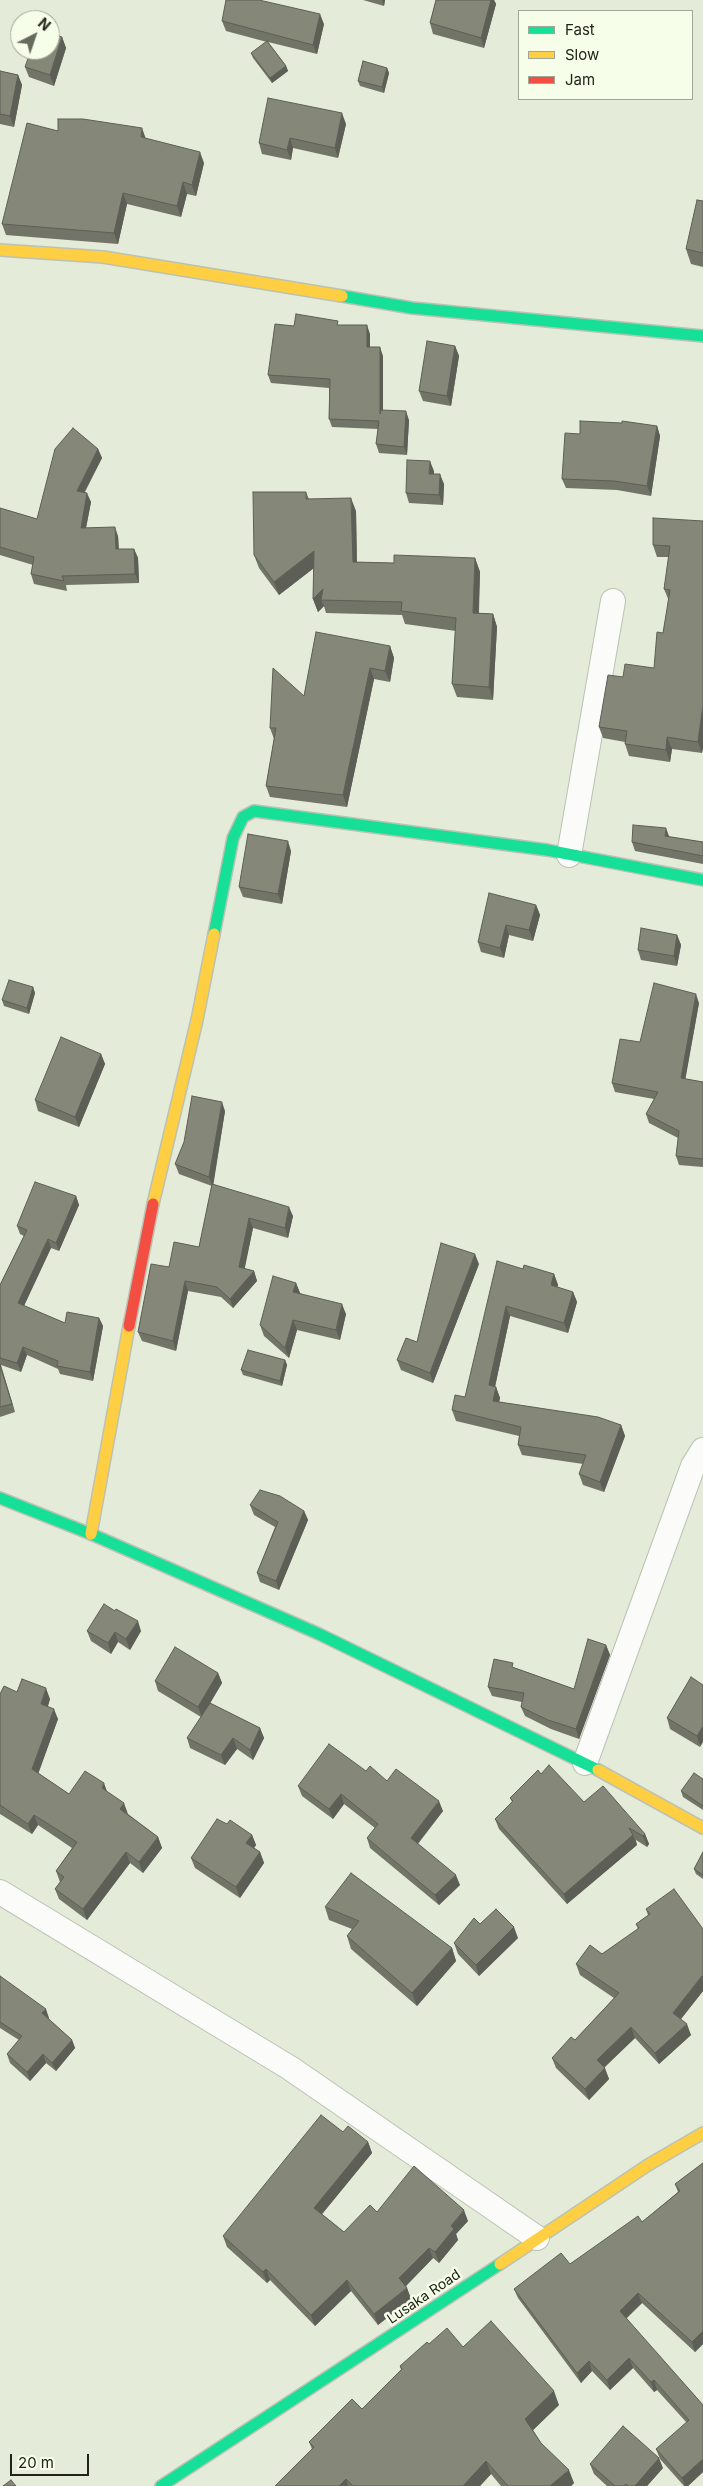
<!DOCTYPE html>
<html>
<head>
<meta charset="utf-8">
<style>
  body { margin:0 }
  #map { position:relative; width:703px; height:2486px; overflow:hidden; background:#e4ebd9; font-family:Inter,sans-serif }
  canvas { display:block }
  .legend { position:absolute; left:518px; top:10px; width:175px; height:90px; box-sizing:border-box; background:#f6feea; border:1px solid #a0a796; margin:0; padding:6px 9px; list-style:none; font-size:15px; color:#202418 }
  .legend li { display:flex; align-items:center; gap:10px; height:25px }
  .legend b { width:25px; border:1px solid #a0a796 }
  .north { position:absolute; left:10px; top:10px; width:50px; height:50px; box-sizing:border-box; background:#f6feea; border:1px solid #a0a796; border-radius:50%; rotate:41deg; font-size:14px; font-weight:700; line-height:20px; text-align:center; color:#202418 }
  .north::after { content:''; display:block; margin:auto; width:18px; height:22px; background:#656a5c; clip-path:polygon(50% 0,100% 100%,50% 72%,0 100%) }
  .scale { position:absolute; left:10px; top:2454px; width:79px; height:22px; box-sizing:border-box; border:2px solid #202418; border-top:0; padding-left:6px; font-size:15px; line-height:18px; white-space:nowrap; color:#202418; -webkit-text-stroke:4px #f6feea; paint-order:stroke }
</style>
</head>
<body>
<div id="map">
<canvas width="703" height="2486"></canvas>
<ul class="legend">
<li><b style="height:6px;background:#16e098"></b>Fast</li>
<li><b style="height:6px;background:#ffcf43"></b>Slow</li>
<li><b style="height:6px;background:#f24e42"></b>Jam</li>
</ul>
<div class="north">N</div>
<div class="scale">20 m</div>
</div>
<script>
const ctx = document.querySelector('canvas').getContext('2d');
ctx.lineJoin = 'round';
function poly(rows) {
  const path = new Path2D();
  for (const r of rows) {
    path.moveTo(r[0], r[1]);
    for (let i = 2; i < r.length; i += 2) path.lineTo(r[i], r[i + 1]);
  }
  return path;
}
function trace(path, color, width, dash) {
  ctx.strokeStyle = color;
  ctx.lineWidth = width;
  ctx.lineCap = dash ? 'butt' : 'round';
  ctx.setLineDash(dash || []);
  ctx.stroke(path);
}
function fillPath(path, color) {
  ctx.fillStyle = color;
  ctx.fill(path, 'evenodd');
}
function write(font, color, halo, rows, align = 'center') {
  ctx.font = font + ' Inter,sans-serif';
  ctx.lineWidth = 5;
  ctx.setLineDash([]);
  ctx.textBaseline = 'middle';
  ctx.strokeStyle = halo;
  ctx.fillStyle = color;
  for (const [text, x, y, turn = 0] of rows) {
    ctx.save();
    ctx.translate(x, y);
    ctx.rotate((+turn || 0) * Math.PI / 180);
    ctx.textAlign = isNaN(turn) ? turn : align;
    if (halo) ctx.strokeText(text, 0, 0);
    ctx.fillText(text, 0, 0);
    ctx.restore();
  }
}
const street = poly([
  [569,855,613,601],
  [585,1763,693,1466,703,1450],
  [0,1892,290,2068,537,2238]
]);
const fast = poly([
  [342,296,412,308,703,336],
  [214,934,233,838,243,817,254,811,547,850,703,880],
  [0,1498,91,1534,319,1634,598,1770],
  [161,2486,500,2264]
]);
const slow = poly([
  [0,250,103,257,342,296],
  [153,1204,197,1020,214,934],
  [91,1534,129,1326],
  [598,1770,703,1828],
  [500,2264,648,2165,703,2133]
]);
const jam = poly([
  [129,1326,153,1204]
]);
trace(street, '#bcc2b3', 26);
trace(fast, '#bcc2b3', 14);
trace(slow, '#bcc2b3', 14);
trace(jam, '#bcc2b3', 14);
trace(street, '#fbfcf9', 24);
trace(fast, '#16e098', 11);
trace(slow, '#ffcf43', 11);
trace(jam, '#f24e42', 11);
fillPath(poly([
  [363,0,385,0,384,6],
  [436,0,494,0,496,4,484,48,433,34,430,23],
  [222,21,324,24,317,54,268,42,286,66,288,71,272,83,253,58,251,53,267,42,226,31],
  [62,37,66,48,54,86,29,77,25,67],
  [387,68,389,73,384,93,360,86,358,81],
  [0,71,18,75,22,85,14,127,0,124],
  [346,124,338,158,293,148,291,160,262,154,259,143],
  [58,131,146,139,204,163,196,196,187,194,181,217,127,204,118,244,6,235,2,224],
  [703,201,703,267,691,264,686,249],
  [339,325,370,334,370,347,383,356,383,410,409,420,407,455,379,453,376,444,378,429,332,427,329,419,329,388,271,383,268,375,294,326],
  [455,346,459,356,451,406,423,401,419,391],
  [657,426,660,436,651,496,617,490,566,488,562,479,580,434],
  [98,449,102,458,85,492,91,502,86,528,118,536,119,549,134,549,138,558,139,583,66,585,67,591,34,584,31,574,33,565,0,555,0,508,37,519],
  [434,471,434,474,444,484,443,505,409,503,406,493],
  [306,492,309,499,356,511,357,562,394,563,475,558,480,572,479,613,493,614,497,627,493,700,457,697,452,684,456,631,405,624,402,615,326,613,324,606,318,612,313,599,314,568,279,595,259,568,254,555],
  [703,521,702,753,672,749,670,762,629,756,625,744,625,742,603,738,599,727,623,677,654,668,663,633,669,601,664,589,669,557,657,557,653,545],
  [390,646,394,658,390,682,374,679,347,807,270,797,266,786,274,739,270,728,304,696],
  [669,836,669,837,703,842,703,864,635,851,632,842],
  [291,851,282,904,243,897,239,887],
  [536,905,540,915,533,941,509,935,504,958,481,952,478,942],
  [677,935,681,945,677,966,641,960,638,950],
  [33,987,35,993,29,1014,4,1006,2,1000],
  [699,1003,685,1079,703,1082,703,1167,679,1165,676,1156,678,1138,649,1123,646,1114,654,1099,615,1092,612,1083,640,1042],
  [101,1054,105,1064,79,1127,38,1111,35,1100],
  [225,1111,213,1184,293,1216,288,1238,253,1228,244,1269,254,1271,257,1281,233,1308,221,1297,188,1291,176,1351,142,1341,138,1332,169,1267,199,1247,212,1186,179,1174,175,1164],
  [76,1196,79,1205,59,1251,51,1248,24,1306,65,1323,99,1318,103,1326,93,1381,60,1374,58,1369,27,1355,21,1372,1,1365,15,1412,0,1417,0,1285,24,1236,20,1234,17,1226],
  [479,1264,433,1383,401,1370,397,1360,417,1342],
  [523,1269,554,1274,558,1285,557,1287,573,1292,577,1302,568,1333,510,1316,495,1387,496,1387,500,1398,499,1402,621,1425,625,1436,604,1492,583,1485,579,1474,583,1464,522,1455,518,1445,519,1436,456,1421,452,1410,465,1397],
  [296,1283,300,1293,346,1314,340,1340,297,1330,289,1358,264,1336,260,1325],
  [285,1360,287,1365,282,1386,243,1375,241,1370],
  [250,1505,304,1511,308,1520,279,1590,260,1582,257,1573,275,1527,254,1515],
  [87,1631,141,1631,130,1650,118,1642,111,1654,91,1641],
  [606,1645,610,1655,579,1739,551,1729,525,1716,521,1707,522,1702,492,1696,488,1687,515,1668,574,1689],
  [218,1673,222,1683,210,1703,260,1728,264,1738,253,1760,237,1749,225,1765,190,1748,187,1738,201,1717,158,1691,155,1681],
  [691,1677,700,1747,670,1729,667,1718],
  [17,1692,50,1699,48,1706,58,1719,38,1773,69,1794,108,1792,128,1814,158,1837,162,1848,143,1873,130,1863,87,1920,59,1899,55,1889,60,1882,56,1871,72,1848,38,1825,32,1834,0,1814,0,1694],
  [366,1771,387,1781,443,1811,418,1844,460,1885,439,1905,370,1848,367,1838,375,1828,344,1804,333,1819,302,1796,298,1786],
  [541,1774,584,1802,645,1834,649,1844,647,1847,636,1840,637,1845,567,1904,499,1829,495,1819,512,1802,510,1798],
  [703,1779,703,1810,683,1797,681,1791],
  [227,1824,252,1835,256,1845,254,1848,260,1852,264,1863,240,1898,195,1868,191,1858],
  [703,1852,703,1879,696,1874,694,1869],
  [325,1907,452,1948,456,1961,417,2006,351,1949,347,1936,352,1929,329,1920],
  [646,1909,703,1929,703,1991,681,2019,691,2035,659,2064,635,2038,604,2068,609,2079,589,2100,556,2068,552,2058,575,2040,614,1998,580,1975,576,1964,602,1954,638,1929,636,1924,648,1915],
  [480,1924,518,1938,479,1976,458,1954,454,1943],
  [0,1976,49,2018,49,2019,72,2040,75,2048,56,2071,46,2063,30,2081,10,2063,7,2054,19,2040,0,2028],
  [343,2132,368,2142,372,2153,322,2214,344,2232,377,2212,468,2221,456,2234,458,2240,439,2263,433,2258,406,2286,407,2288,411,2299,378,2325,351,2291,315,2326,270,2280,267,2283,227,2247,223,2236],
  [703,2163,703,2344,695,2352,642,2303,626,2319,703,2405,703,2472,688,2486,684,2486,660,2459,656,2449,687,2423,657,2390,654,2392,633,2368,610,2390,592,2371,581,2383,518,2298,514,2289,570,2264,642,2222,678,2192,675,2184],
  [429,2344,463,2347,559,2405,533,2430,541,2443,574,2483,571,2486,501,2486,491,2474,480,2486,275,2486,312,2449,309,2442,362,2409,401,2370,400,2366],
  [590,2464,663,2468,647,2486,607,2486,594,2474]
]), '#727468');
fillPath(poly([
  [382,0,385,0,384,6],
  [491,0,494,0,496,4,484,48,481,38],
  [320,14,324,24,317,54,313,45],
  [62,37,66,48,54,86,50,75],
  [286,66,288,71,272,83,270,78],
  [387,68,389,73,384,93,382,87],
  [18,75,22,85,14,127,10,116],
  [342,113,346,124,338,158,335,148],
  [142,128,146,139,141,137],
  [290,138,293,148,291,160,287,150],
  [200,152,204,163,196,196,192,185],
  [183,182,187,194,181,217,177,206],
  [123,193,127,204,118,244,114,233],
  [367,325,370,334,370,356,367,347],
  [455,346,459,356,451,406,447,396],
  [380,347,383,356,383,422,380,414],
  [406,411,409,420,407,455,404,447],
  [657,426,660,436,651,496,647,486],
  [98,449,102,458,80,500,77,491],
  [430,461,434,471,433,484,429,474],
  [440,474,444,484,443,505,439,495],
  [87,493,91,502,84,538,81,528],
  [351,498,356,511,357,575,353,562],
  [115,527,118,536,119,558,116,549],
  [134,549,138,558,139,583,135,574],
  [314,551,319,564,279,595,274,582],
  [475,558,480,572,478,626,473,613],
  [323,589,321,600,324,606,318,612,313,599],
  [493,614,497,627,493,700,489,687],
  [390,646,394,658,390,682,385,671],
  [370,668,374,679,347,807,343,795],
  [703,705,703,749,702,753,698,742],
  [667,737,672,749,670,762,666,750],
  [666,828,669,836,668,845,665,836],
  [288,841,291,851,282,904,278,894],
  [536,905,540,915,533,941,529,930],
  [506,925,509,935,504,958,500,948],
  [677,935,681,945,677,966,674,956],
  [33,987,35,993,29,1014,27,1008],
  [696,994,699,1003,684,1087,681,1078],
  [101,1054,105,1064,79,1127,75,1117],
  [222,1102,225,1111,213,1187,209,1177],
  [76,1196,79,1205,59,1251,56,1243],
  [289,1207,293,1216,288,1238,285,1228],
  [249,1218,253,1228,243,1277,239,1267],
  [48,1239,51,1248,21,1312,18,1303],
  [475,1254,479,1264,433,1383,430,1373],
  [254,1271,257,1281,233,1308,230,1299],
  [554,1274,558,1285,555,1296,551,1285],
  [185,1281,188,1291,176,1351,173,1341],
  [296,1283,300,1293,297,1302,293,1292],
  [573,1292,577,1302,568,1333,564,1323],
  [342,1304,346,1314,340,1340,336,1330],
  [506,1306,510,1316,493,1396,489,1385],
  [99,1318,103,1326,93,1381,90,1372],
  [293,1320,297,1330,289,1358,285,1348],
  [23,1347,27,1355,21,1372,17,1363],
  [285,1360,287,1365,282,1386,280,1381],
  [0,1364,15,1412,12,1404],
  [496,1387,500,1398,497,1411,493,1401],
  [621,1425,625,1436,604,1492,600,1482],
  [304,1511,308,1520,279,1590,276,1581],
  [138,1621,141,1631,130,1650,126,1639],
  [115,1632,118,1642,111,1654,108,1643],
  [606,1645,610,1655,579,1739,576,1729],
  [218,1673,222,1683,202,1717,198,1707],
  [46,1688,50,1699,45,1715,41,1704],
  [54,1709,58,1719,36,1780,32,1769],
  [703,1726,703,1742,700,1747,697,1736],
  [260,1728,264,1738,253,1760,250,1750],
  [233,1738,237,1749,225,1765,221,1755],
  [104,1783,108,1794,102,1788],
  [341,1794,344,1804,333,1819,329,1809],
  [439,1801,443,1811,414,1848,411,1838],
  [124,1803,128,1814,120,1809],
  [34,1815,38,1825,32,1834,28,1824],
  [645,1834,649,1844,647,1847,643,1836],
  [252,1835,256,1845,250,1854,246,1843],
  [633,1835,637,1845,567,1904,564,1894],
  [158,1837,162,1848,143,1873,139,1862],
  [126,1852,130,1863,87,1920,83,1909],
  [260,1852,264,1863,240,1898,236,1887],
  [456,1875,460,1885,439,1905,435,1895],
  [514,1927,518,1938,479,1976,476,1965],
  [452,1948,456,1961,417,2006,412,1993],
  [702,1976,703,1980,703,1991,677,2024,673,2013],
  [46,2009,49,2018,46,2022,42,2013],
  [687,2024,691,2035,659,2064,655,2053],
  [631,2027,635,2038,600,2071,597,2060],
  [72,2040,75,2048,56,2071,52,2063],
  [43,2054,46,2063,30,2081,27,2072],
  [605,2068,609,2079,589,2100,585,2089],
  [368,2142,372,2153,318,2219,314,2208],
  [464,2210,468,2221,456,2234,458,2240,439,2263,435,2252,451,2226],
  [429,2248,433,2258,403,2289,399,2278],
  [266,2269,270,2280,267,2283,263,2272],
  [347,2280,351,2291,315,2326,311,2315],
  [407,2288,411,2299,378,2325,374,2314],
  [638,2293,642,2303,623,2321,620,2311],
  [703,2331,703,2344,695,2352,692,2342],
  [629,2358,633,2368,610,2390,607,2380],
  [589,2361,592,2371,581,2383,577,2373],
  [654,2380,657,2390,654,2392,651,2382],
  [554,2391,559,2405,530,2433,525,2419],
  [659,2458,663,2468,647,2486,635,2486],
  [703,2459,703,2472,688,2486,685,2486,682,2478],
  [486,2461,491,2474,480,2486,463,2486],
  [569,2470,574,2483,571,2486,550,2486],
  [346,2479,348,2486,339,2486]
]), '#5d5e55');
const building = poly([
  [226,0,259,0,320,14,313,45,222,21,226,0],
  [436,0,491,0,481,38,430,23,436,0],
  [50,33,62,37,50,75,25,67,31,50,50,50,50,33],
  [267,41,286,66,270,78,251,53,267,41],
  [363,61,387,68,382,87,358,81,363,61],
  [0,71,18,75,10,116,0,114,0,71],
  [268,98,342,113,335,148,290,138,287,150,259,143,268,98],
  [58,119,83,119,142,128,141,137,200,152,192,185,183,182,177,206,123,193,114,233,2,224,27,123,58,131,58,119],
  [697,200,703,201,703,253,686,249,697,200],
  [296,314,338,321,337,325,367,325,367,347,380,347,380,414,381,410,406,411,404,447,376,444,379,421,329,419,330,379,268,375,275,324,294,326,296,314],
  [427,341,455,346,447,396,419,391,427,341],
  [580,421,622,423,622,421,657,426,647,486,614,481,562,479,565,433,580,434,580,421],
  [73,428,98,449,77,491,87,493,81,528,115,527,116,549,134,549,135,574,62,576,64,581,31,574,34,557,0,547,0,508,37,519,55,449,73,428],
  [407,460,430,461,429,474,440,474,439,495,406,493,407,460],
  [253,492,306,492,306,499,351,498,353,562,394,563,394,555,475,558,473,613,493,614,489,687,452,684,456,618,401,611,402,602,321,600,323,589,313,599,314,551,274,582,254,555,253,492],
  [653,518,703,521,703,705,698,742,667,737,666,750,625,744,627,731,599,727,608,675,623,677,625,664,654,668,657,632,663,633,670,590,664,589,670,546,653,545,653,518],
  [316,632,390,646,385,671,370,668,343,795,266,786,276,728,270,728,273,668,304,696,316,632],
  [633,825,666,828,665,836,703,842,703,856,632,842,633,825],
  [248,834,288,841,278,894,239,887,248,834],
  [489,893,536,905,529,930,506,925,500,948,478,942,489,893],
  [641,928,677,935,674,956,638,950,641,928],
  [9,980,33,987,27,1008,2,1000,9,980],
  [654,983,696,994,681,1078,703,1082,703,1159,676,1156,679,1131,646,1114,658,1092,612,1083,620,1039,640,1042,654,983],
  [61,1037,101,1054,75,1117,35,1100,61,1037],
  [192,1096,222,1102,209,1177,175,1164,184,1142,192,1096],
  [35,1182,76,1196,56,1243,48,1239,18,1303,65,1323,67,1312,99,1318,90,1372,57,1366,58,1361,23,1347,17,1363,0,1358,0,1285,27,1230,17,1226,35,1182],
  [212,1184,289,1207,285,1228,249,1218,239,1267,254,1271,230,1299,217,1287,185,1281,173,1341,138,1332,151,1264,169,1267,174,1242,199,1247,212,1184],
  [441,1243,475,1254,430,1373,397,1360,406,1338,417,1342,441,1243],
  [497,1261,523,1269,524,1265,554,1274,551,1285,573,1292,564,1323,506,1306,489,1385,496,1387,493,1401,598,1417,621,1425,600,1482,579,1474,586,1455,518,1445,521,1427,452,1410,455,1395,465,1397,497,1261],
  [273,1276,296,1283,293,1292,342,1304,336,1330,293,1320,285,1348,260,1325,273,1276],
  [248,1350,285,1360,280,1381,241,1370,248,1350],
  [0,1365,12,1404,0,1407,0,1365],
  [260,1490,280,1496,304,1511,276,1581,257,1573,278,1522,250,1505,260,1490],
  [104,1604,115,1611,116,1609,138,1621,126,1639,115,1632,108,1643,87,1631,104,1604],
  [588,1639,606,1645,576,1729,548,1720,521,1707,524,1693,488,1687,494,1659,513,1663,512,1667,574,1689,588,1639],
  [175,1647,218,1673,198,1707,155,1681,175,1647],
  [691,1677,703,1685,703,1726,697,1736,667,1718,691,1677],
  [22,1679,46,1688,41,1704,54,1709,32,1769,69,1794,85,1771,104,1783,102,1788,124,1803,120,1809,158,1837,139,1862,126,1852,83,1909,55,1889,64,1877,56,1871,77,1842,34,1815,28,1824,0,1805,0,1694,4,1686,17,1692,22,1679],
  [210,1703,260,1728,250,1750,233,1738,221,1755,187,1738,210,1703],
  [329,1744,366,1771,370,1766,387,1781,396,1769,439,1801,411,1838,456,1875,435,1895,367,1838,378,1824,341,1794,329,1809,298,1786,329,1744],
  [549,1765,584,1802,603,1786,645,1834,643,1836,629,1828,633,1835,564,1894,495,1819,513,1801,510,1798,538,1770,541,1774,549,1765],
  [694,1773,703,1779,703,1806,681,1791,694,1773],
  [217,1819,227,1824,230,1820,252,1835,246,1843,260,1852,236,1887,191,1858,217,1819],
  [703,1852,703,1875,694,1869,703,1852],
  [351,1873,452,1948,412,1993,347,1936,359,1921,325,1907,351,1873],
  [674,1889,703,1929,703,1978,702,1976,673,2013,687,2024,655,2053,631,2027,597,2060,605,2068,585,2089,552,2058,571,2037,575,2040,619,1993,576,1964,590,1945,602,1954,639,1928,636,1924,650,1914,646,1909,674,1889],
  [496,1909,514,1927,476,1965,454,1943,474,1918,480,1924,496,1909],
  [0,1976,46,2009,42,2013,72,2040,52,2063,43,2054,27,2072,7,2054,22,2036,0,2022,0,1976],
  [321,2115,343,2132,348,2126,368,2142,314,2208,344,2232,370,2205,377,2212,414,2166,464,2210,451,2226,454,2229,435,2252,429,2248,399,2278,407,2288,374,2314,347,2280,311,2315,266,2269,263,2272,223,2236,321,2115],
  [703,2163,703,2331,692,2342,638,2293,620,2311,703,2405,703,2459,682,2478,656,2449,689,2420,654,2380,651,2382,629,2358,607,2380,589,2361,577,2373,514,2289,561,2253,570,2264,638,2216,642,2222,680,2191,675,2184,703,2163],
  [491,2321,554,2391,525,2419,541,2443,569,2470,550,2486,508,2486,486,2461,463,2486,353,2486,346,2479,339,2486,275,2486,314,2447,309,2442,352,2399,362,2409,402,2369,400,2366,427,2342,429,2344,447,2328,463,2347,491,2321],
  [623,2426,659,2458,635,2486,628,2486,626,2484,624,2486,615,2486,590,2464,623,2426],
  [11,2480,16,2486,3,2486,11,2480]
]);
fillPath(building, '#858779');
trace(building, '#5d5e55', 1);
write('14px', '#202418', '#f6feea', [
  ["Lusaka Road",424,2297,-34]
]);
</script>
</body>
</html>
